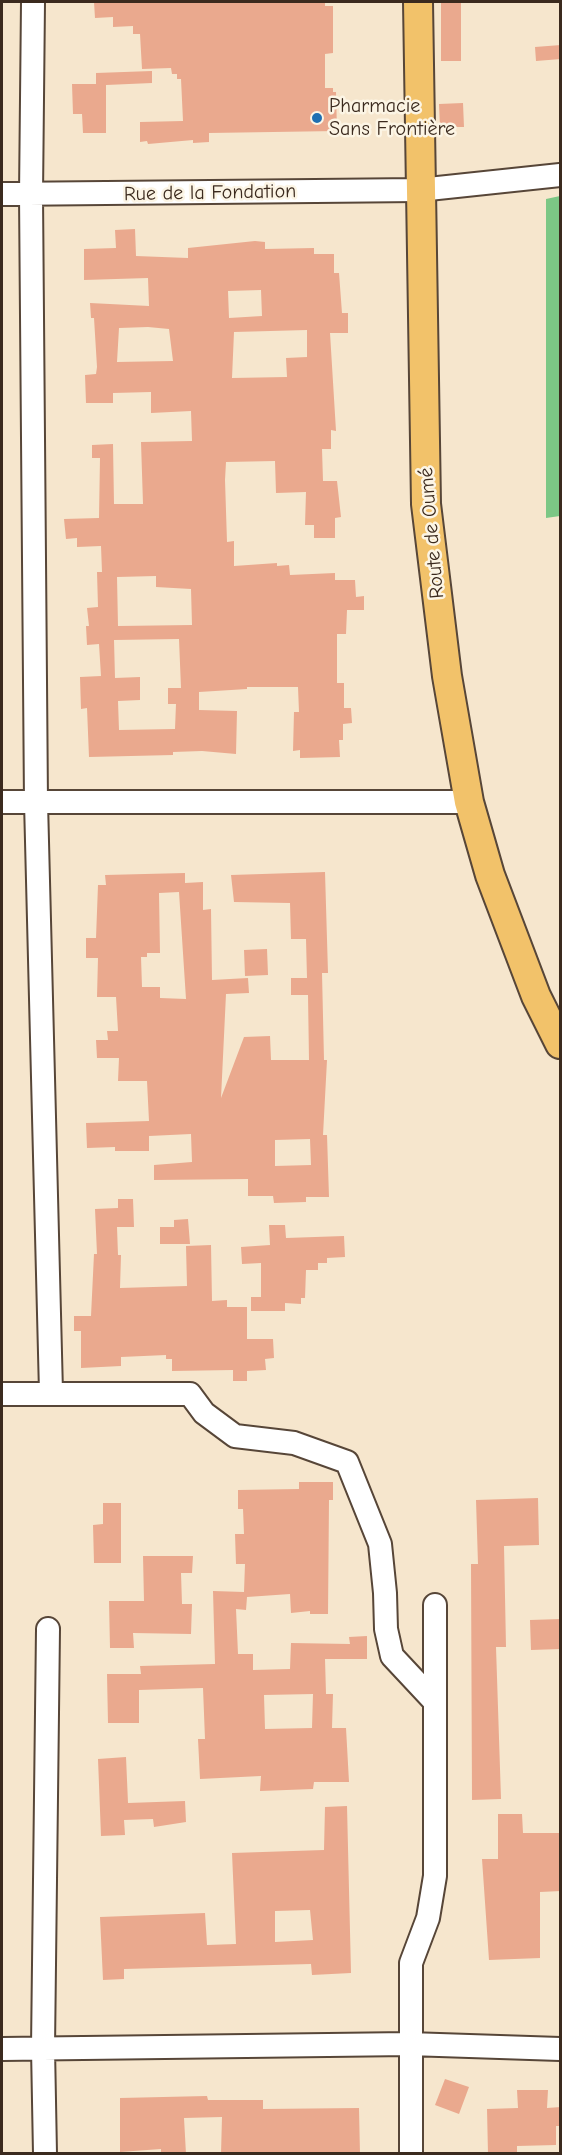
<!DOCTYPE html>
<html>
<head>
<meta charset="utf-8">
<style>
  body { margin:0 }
  #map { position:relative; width:562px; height:2155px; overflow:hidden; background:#f6e6cd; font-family:"Comic Neue",sans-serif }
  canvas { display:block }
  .frame { position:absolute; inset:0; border:3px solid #3b2a1e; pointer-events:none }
</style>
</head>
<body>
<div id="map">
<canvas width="562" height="2155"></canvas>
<div class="frame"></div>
</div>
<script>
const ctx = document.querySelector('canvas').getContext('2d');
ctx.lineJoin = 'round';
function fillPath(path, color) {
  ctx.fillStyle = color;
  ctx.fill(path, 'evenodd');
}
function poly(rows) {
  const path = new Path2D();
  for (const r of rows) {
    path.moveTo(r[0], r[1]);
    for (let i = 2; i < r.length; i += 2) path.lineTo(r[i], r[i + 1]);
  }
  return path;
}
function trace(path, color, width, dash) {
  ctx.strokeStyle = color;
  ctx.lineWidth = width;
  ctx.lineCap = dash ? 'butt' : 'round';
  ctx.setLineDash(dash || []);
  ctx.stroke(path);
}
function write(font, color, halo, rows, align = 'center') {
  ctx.font = font + ' "Comic Neue",sans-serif';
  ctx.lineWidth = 5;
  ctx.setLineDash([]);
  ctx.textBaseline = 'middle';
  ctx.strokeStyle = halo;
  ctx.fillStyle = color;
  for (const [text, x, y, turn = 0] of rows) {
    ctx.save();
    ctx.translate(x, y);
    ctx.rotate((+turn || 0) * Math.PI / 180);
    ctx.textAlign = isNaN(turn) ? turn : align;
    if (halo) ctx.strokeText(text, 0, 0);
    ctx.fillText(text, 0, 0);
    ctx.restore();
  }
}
fillPath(poly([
  [560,196,560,516,546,518,546,199]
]), '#7cc785');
fillPath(poly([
  [94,2,325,2,325,6,333,6,333,53,325,54,325,88,333,88,333,92,336,92,337,131,209,133,209,142,193,143,193,140,148,144,147,141,140,142,140,122,183,121,181,79,177,79,177,74,172,74,171,68,142,69,140,34,133,34,133,26,113,27,113,17,95,18],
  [441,2,461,2,461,61,441,61],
  [561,45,561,59,536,61,535,47],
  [152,71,152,83,106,85,106,133,83,133,82,114,73,114,72,84,96,84,96,73],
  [463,103,464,127,440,127,439,104],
  [135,229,136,256,188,258,188,248,255,241,265,242,265,249,314,248,314,254,334,254,334,273,339,273,342,313,348,313,348,333,330,333,336,431,331,430,331,449,322,449,323,481,337,481,341,517,335,518,335,538,314,538,314,525,305,525,306,492,276,493,275,461,226,462,225,480,227,542,234,541,234,566,277,563,277,566,289,565,290,575,335,573,335,580,355,580,356,597,364,596,364,610,347,610,346,634,337,634,337,683,344,683,344,708,351,708,352,723,343,724,343,740,339,740,340,757,300,758,300,750,293,751,294,712,299,712,298,687,247,687,247,689,199,692,199,710,237,711,236,754,202,751,173,752,173,755,89,757,87,708,81,709,80,677,101,676,99,644,87,645,86,626,89,626,87,608,98,607,97,572,102,572,101,546,77,547,77,538,66,539,64,519,99,518,100,458,92,458,92,445,113,444,114,504,143,504,141,442,192,441,191,411,151,413,151,392,113,393,113,403,86,403,85,375,96,374,97,367,94,318,91,318,90,303,149,306,148,278,84,280,84,249,116,248,115,230],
  [261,290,262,316,229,318,228,291],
  [148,327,169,329,173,361,117,362,119,328],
  [307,330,307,357,286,358,287,377,232,378,234,332],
  [156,576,156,587,191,589,192,625,118,626,117,577],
  [179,639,181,688,168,688,168,704,176,704,175,729,119,730,118,701,140,700,140,677,115,678,114,640],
  [325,872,328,973,322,973,324,1060,327,1060,323,1135,327,1135,329,1197,306,1197,306,1202,274,1203,273,1196,248,1196,248,1179,154,1180,154,1165,192,1162,191,1134,149,1136,149,1151,115,1151,115,1147,87,1148,86,1123,149,1121,147,1081,118,1081,119,1058,97,1058,96,1040,108,1040,107,1031,118,1031,116,997,97,997,98,958,86,958,86,938,96,938,98,885,106,885,105,875,185,873,185,883,203,882,203,910,211,909,212,980,248,978,249,993,226,994,221,1098,244,1037,270,1036,271,1060,309,1060,308,995,291,995,291,978,307,978,306,939,291,939,290,903,234,902,231,875],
  [179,892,186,999,160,998,160,987,142,987,141,957,147,957,147,953,160,953,159,893],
  [310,1139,311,1165,275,1166,275,1140],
  [267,949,268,975,245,976,244,950],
  [118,1199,133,1199,134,1227,117,1227,118,1255,121,1255,120,1288,187,1286,186,1246,211,1245,212,1301,227,1300,227,1307,247,1307,247,1339,273,1339,274,1358,265,1359,266,1370,247,1371,247,1381,233,1381,233,1370,172,1371,172,1359,166,1359,166,1355,121,1357,121,1366,81,1368,81,1331,74,1331,74,1316,91,1316,94,1254,97,1254,95,1209,118,1208],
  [188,1219,190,1244,160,1244,160,1227,174,1227,174,1220],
  [269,1225,285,1225,286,1238,344,1236,345,1257,327,1258,327,1263,318,1263,318,1270,306,1270,305,1298,301,1298,301,1304,285,1303,285,1311,251,1311,251,1297,261,1297,261,1263,242,1264,241,1247,270,1245],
  [299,1482,333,1482,333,1500,329,1500,328,1614,310,1614,310,1611,291,1613,290,1594,247,1597,246,1610,236,1609,238,1654,253,1654,253,1670,290,1669,291,1643,350,1644,349,1637,367,1636,367,1659,325,1659,326,1694,333,1694,332,1728,346,1728,349,1782,314,1782,313,1789,260,1791,261,1776,200,1779,198,1739,205,1739,203,1688,139,1690,139,1723,108,1723,107,1674,141,1674,140,1666,215,1664,213,1591,244,1592,245,1564,236,1564,235,1534,244,1534,243,1509,238,1509,238,1490,299,1489],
  [313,1694,312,1728,265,1729,264,1695],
  [538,1498,539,1545,504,1546,506,1647,496,1647,501,1799,472,1800,471,1564,478,1564,476,1500],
  [103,1503,121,1503,121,1563,94,1563,93,1525,103,1524],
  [143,1556,193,1556,192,1573,181,1573,182,1604,192,1604,191,1634,133,1633,134,1648,110,1648,109,1601,144,1601],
  [561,1619,561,1649,531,1650,530,1620],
  [126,1757,128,1803,185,1801,186,1822,154,1827,153,1819,124,1820,125,1835,101,1836,98,1759],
  [347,1806,351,1973,312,1975,311,1964,124,1969,124,1979,103,1980,100,1917,205,1913,207,1945,236,1944,232,1853,324,1850,325,1807],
  [310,1910,313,1940,275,1942,275,1911],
  [498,1814,522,1814,523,1833,561,1833,561,1891,540,1892,540,1958,489,1960,482,1859,498,1859],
  [445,2079,469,2087,459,2114,435,2105],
  [517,2090,548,2090,547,2108,561,2107,561,2126,556,2126,556,2145,517,2146,517,2154,488,2154,487,2109,518,2108],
  [207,2096,208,2100,263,2100,263,2109,359,2108,360,2154,221,2154,222,2117,184,2118,186,2154,161,2154,161,2149,120,2152,120,2098]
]), '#eaa98e');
const minor = poly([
  [33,2,31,195,36,802,51,1392],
  [2,194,419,190,560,175],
  [2,802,469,802],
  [2,1394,190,1394,204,1413,235,1436,294,1443,347,1462,380,1544,385,1593,386,1629,392,1656,435,1702],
  [2,2049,409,2044,560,2049],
  [45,2154,43,2048,48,1629],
  [411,2154,411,1963,428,1918,435,1876,435,1605]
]);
const major = poly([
  [418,2,426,504,447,676,469,802,490,875,536,996,560,1044]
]);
trace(minor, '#574638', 26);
trace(major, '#574638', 32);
trace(minor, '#fff', 22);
trace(major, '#f2c26a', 28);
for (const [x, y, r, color] of [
  [317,118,6,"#1f6fb2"]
]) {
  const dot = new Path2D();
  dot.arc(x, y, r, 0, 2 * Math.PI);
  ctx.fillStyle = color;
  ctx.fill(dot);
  trace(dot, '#fcf5e5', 2);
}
write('20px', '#3b2a1e', '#fcf5e5', [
  ["Pharmacie",329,106],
  ["Sans Frontière",329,129]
], 'left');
write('20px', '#3b2a1e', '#fcf5e5', [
  ["Rue de la Fondation",210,193,-1],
  ["Route de Oumé",432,533,-95]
]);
</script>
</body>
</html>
